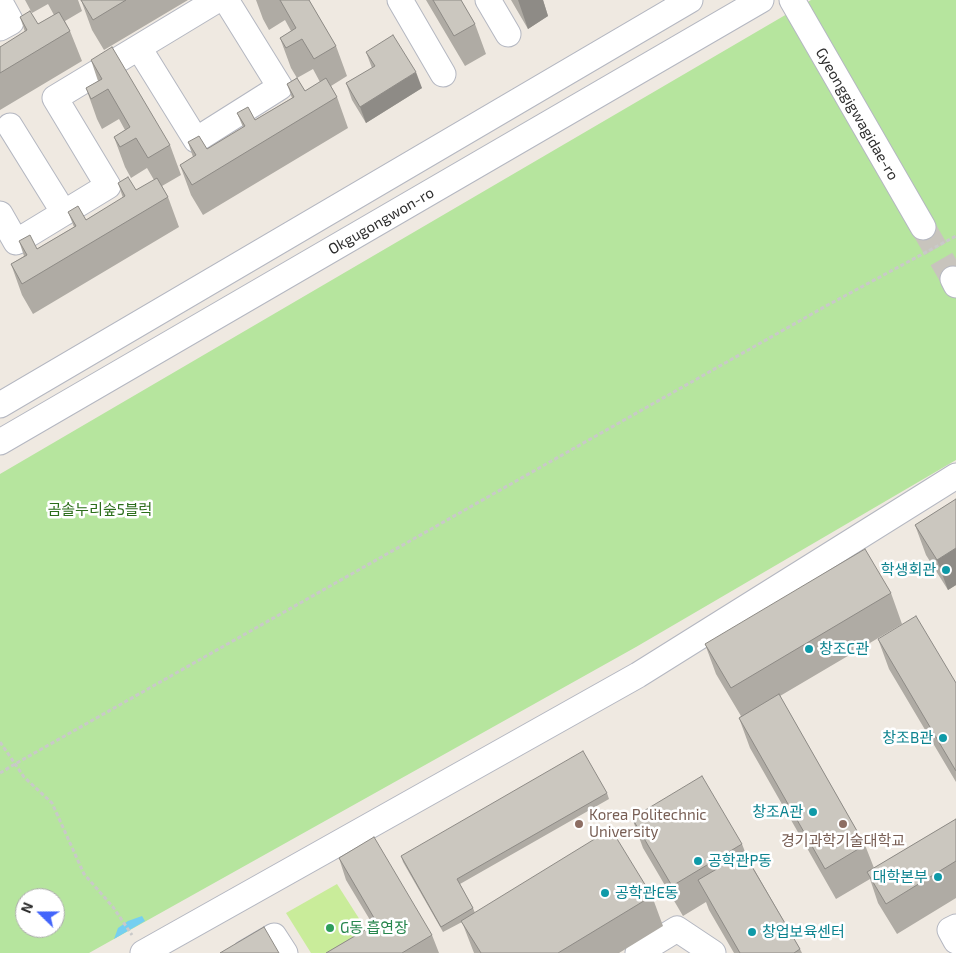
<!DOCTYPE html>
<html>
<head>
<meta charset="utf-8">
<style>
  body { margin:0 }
  #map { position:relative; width:956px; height:953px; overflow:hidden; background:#efe9e1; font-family:"Exo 2",sans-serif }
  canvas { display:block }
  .north { position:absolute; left:15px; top:888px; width:50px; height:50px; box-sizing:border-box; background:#fff; border:1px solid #ababab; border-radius:50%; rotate:292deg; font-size:14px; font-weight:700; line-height:20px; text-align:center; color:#2e2e2e }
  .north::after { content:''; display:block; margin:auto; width:18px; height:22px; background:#4264fb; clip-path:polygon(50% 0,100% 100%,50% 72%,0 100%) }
</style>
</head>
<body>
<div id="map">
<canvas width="956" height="953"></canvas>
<div class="north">N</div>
</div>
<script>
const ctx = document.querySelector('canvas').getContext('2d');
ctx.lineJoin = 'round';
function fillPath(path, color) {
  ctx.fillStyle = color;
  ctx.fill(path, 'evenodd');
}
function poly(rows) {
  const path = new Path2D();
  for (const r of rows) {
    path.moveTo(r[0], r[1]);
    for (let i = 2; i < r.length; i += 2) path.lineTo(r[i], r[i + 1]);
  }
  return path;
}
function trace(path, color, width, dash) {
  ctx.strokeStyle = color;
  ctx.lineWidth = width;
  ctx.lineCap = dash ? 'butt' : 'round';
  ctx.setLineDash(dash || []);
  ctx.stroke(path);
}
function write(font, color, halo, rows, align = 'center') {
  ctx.font = font + ' "Exo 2","Noto Sans KR",sans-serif';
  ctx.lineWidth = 5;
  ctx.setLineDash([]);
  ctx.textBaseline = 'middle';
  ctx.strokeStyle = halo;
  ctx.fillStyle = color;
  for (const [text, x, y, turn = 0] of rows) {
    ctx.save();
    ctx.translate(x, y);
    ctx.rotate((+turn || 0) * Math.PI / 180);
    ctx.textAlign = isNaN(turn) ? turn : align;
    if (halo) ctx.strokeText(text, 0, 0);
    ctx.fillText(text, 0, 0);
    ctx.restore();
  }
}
fillPath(poly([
  [811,0,956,0,956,460,636,647,89,953,0,953,0,474],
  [25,898,55,898,55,928,25,928]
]), '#b6e59e');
fillPath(poly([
  [337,884,374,942,355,953,311,953,286,913]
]), '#c9ec9a');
fillPath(poly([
  [142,916,145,921,114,939,118,928,128,921]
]), '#75cff0');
trace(poly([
  [923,227,953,279]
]), '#c8c4bd', 25, [25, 12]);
const minor = poly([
  [400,0,443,74],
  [488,0,508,34],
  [792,0,923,227],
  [0,2,11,22,0,28],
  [139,48,196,140,280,87,226,0],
  [10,126,64,213],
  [0,214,16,242,108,186,55,98,217,0],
  [953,279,956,285],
  [0,405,690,0],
  [0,442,761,0],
  [956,927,950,930,956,941],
  [143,953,638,675,956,476],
  [245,953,274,936,285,953],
  [638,953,677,929,713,953]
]);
trace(minor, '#b4b7c1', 27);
trace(poly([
  [0,742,24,777,52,803,84,874,113,907,132,935],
  [0,773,15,764,826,306,956,236]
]), '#c9c9c9', 3, [4, 2.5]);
trace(minor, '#fff', 25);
fillPath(poly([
  [25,0,78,0,82,11,65,21,70,31,82,61,0,110,0,47,25,32,20,17,38,24,54,15,48,4,32,13],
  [81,0,188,0,104,50,92,30],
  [256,0,309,0,336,46,347,76,331,86,337,97,348,128,203,215,191,195,180,165,193,157,188,142,207,149,243,127,237,113,255,120,292,98,287,84,297,78,291,68,280,38,291,31,285,20,269,30,263,19],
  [313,69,320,82,305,91,297,78],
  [426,0,461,0,475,24,486,54,465,66],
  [511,0,543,0,548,16,528,29],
  [366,52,422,88,366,123,352,100,346,83,372,68],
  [91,60,170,145,181,175,162,186,168,197,179,227,33,314,22,295,11,264,24,256,19,241,37,249,74,227,68,212,86,220,123,198,118,183,136,190,154,180,147,168,131,178,125,167,114,137,125,130,119,119,102,129,97,119,86,88,98,81],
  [956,499,956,585,948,590,926,555,915,525],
  [891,593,902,624,780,696,865,845,874,868,956,819,956,898,897,934,878,903,870,879,836,899,750,748,739,718,741,716,716,674,705,644],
  [878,639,956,683,956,782,889,669],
  [607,793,609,799,460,884,473,908,475,913,652,896,663,926,619,953,474,953,462,922,443,932,403,862,401,856],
  [632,818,742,844,747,857,800,949,802,953,734,953,709,910,706,902,683,916,643,848],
  [339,858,432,935,439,953,326,953,373,925,346,880]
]), '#afaba4');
fillPath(poly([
  [518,0,543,0,548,16,528,29],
  [416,72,422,88,366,123,360,107],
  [956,548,956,585,948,590,937,560]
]), '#8e8b86');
const building = poly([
  [81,0,126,0,93,20,81,0],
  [280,0,309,0,336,46,314,59,302,39,286,48,280,38,296,28,280,0],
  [433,0,461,0,475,24,454,36,433,0],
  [30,11,38,24,59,12,70,31,0,73,0,47,27,30,20,17,30,11],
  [393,35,416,72,360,107,346,83,375,66,366,52,393,35],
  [112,47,170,145,148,158,136,138,120,147,114,137,130,127,108,89,91,99,86,88,102,79,91,60,112,47],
  [297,78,305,91,326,78,337,97,192,185,180,165,196,155,188,142,199,136,207,149,245,126,237,113,248,107,255,120,294,97,287,84,297,78],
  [128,177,136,190,157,178,168,197,22,284,11,264,27,255,19,241,30,235,37,249,76,226,68,212,78,206,86,220,125,196,118,183,128,177],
  [956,499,956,548,937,560,915,525,956,499],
  [865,549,891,593,731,688,705,644,865,549],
  [916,616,956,683,956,771,878,639,916,616],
  [779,694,865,845,825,869,739,718,779,694],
  [583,751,607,793,457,879,473,908,441,927,401,856,583,751],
  [702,776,742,844,672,886,632,818,702,776],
  [956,819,956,861,886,904,867,872,956,819],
  [611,829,652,896,558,953,481,953,461,921,611,829],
  [374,837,432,935,402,953,326,953,377,923,339,858,374,837],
  [744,853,800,949,794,953,740,953,698,880,744,853],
  [264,927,279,953,220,953,264,927]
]);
fillPath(building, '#cbc7bf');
trace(building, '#8e8b86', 1);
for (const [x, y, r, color] of [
  [946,570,5,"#0f9aa8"],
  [809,649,5,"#0f9aa8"],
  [943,738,5,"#0f9aa8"],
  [813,812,5,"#0f9aa8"],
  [579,824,5,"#8d6e63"],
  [843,824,5,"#8d6e63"],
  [698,861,5,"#0f9aa8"],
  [938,877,5,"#0f9aa8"],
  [605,893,5,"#0f9aa8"],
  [330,928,5,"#2e9e5b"],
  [752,932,5,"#0f9aa8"]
]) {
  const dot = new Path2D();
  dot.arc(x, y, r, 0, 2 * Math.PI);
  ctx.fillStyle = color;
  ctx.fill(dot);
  trace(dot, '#fff', 2);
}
write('15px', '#2e2e2e', '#fff', [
  ["Gyeonggigwagidae-ro",857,114,60],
  ["Okgugongwon-ro",381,221,-30]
]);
write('15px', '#2c6e1b', '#fff', [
  ["곰솔누리숲5블럭",100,510]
]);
write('15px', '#0d838f', '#fff', [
  ["학생회관",936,570],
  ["창조C관",819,649,"left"],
  ["창조B관",933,738],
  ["창조A관",803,812],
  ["공학관P동",708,861,"left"],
  ["대학본부",928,877],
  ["공학관E동",615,893,"left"],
  ["창업보육센터",762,932,"left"]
], 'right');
write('15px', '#785e54', '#fff', [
  ["Korea Politechnic",589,815],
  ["University",589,832],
  ["경기과학기술대학교",843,841,"center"]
], 'left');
write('15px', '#27864d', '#fff', [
  ["G동 흡연장",340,928]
], 'left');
</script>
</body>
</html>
